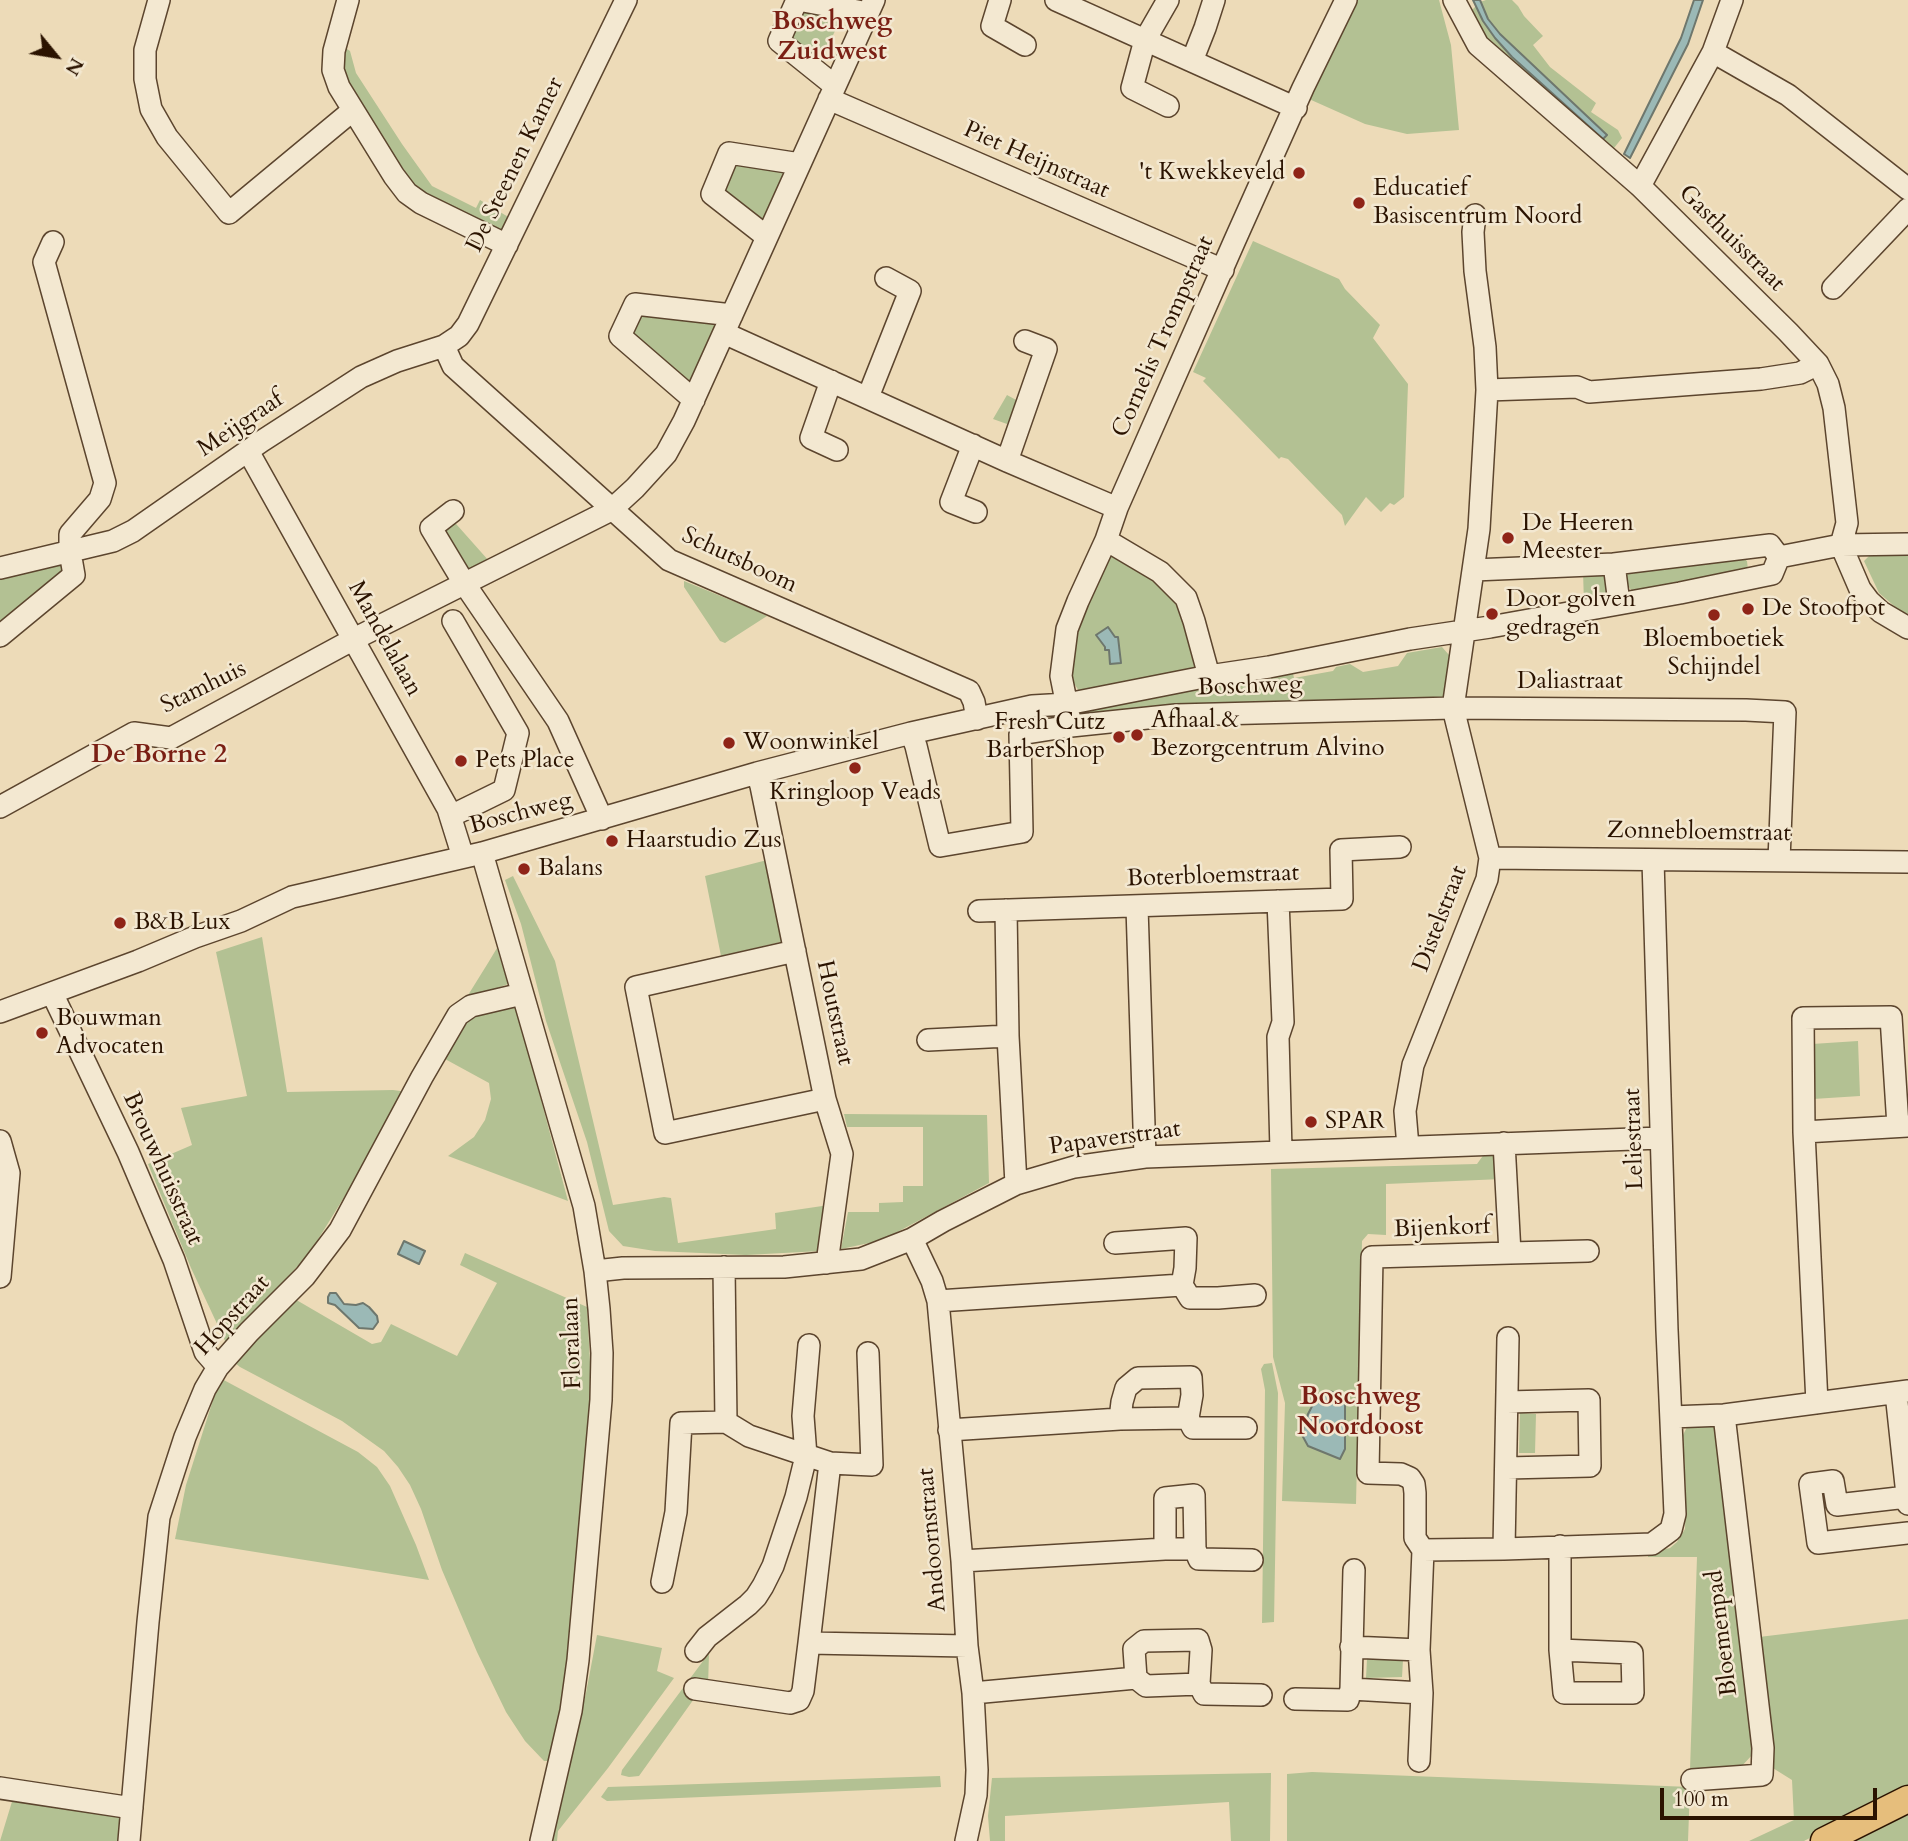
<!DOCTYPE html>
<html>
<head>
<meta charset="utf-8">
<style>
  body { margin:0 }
  #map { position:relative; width:1908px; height:1841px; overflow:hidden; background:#eddbb8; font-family:Cardo,serif }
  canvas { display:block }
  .north { position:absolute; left:21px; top:21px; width:70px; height:70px; -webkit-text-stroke:5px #f3e8d1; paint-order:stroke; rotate:120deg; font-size:19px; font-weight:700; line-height:28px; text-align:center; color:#2b1300 }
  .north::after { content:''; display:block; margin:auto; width:24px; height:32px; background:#2b1300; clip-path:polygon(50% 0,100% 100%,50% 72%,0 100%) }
  .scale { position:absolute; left:1660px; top:1788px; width:217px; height:32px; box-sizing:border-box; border:4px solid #2b1300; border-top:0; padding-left:9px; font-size:21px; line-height:24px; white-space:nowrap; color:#2b1300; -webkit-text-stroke:5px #f3e8d1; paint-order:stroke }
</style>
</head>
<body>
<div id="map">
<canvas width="1908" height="1841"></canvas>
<div class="north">N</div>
<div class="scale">100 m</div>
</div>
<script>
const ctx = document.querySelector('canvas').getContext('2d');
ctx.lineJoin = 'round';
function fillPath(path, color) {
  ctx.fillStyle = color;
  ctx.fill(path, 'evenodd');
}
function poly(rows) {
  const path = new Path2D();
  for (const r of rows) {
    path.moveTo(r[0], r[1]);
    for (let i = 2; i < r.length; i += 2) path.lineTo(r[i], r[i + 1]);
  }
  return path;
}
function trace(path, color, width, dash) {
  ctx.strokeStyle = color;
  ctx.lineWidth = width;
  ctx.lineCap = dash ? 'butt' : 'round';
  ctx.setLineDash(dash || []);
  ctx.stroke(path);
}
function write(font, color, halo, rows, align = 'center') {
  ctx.font = font + ' Cardo,serif';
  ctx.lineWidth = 5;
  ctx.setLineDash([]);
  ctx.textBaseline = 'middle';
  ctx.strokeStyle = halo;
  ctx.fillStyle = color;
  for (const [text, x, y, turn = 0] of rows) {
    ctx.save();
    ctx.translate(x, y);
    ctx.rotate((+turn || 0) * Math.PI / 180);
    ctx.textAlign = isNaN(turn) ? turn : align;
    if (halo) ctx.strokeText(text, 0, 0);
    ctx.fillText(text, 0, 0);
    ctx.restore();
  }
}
fillPath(poly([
  [1353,0,1439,0,1451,45,1459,130,1407,134,1365,124,1309,99],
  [1486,0,1512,0,1518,6,1524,16,1543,36,1533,45,1550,67,1596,103,1591,112,1618,130,1622,138,1610,153,1500,61,1469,13,1480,2],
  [801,11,842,16,819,65,789,35],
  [344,47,350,51,356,73,402,144,432,186,476,208,480,200,510,218,506,227,501,231,426,194,415,186,341,77],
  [735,161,787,169,762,226,720,194],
  [1253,241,1339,279,1345,289,1380,325,1373,338,1408,384,1404,497,1394,505,1390,503,1381,512,1366,497,1345,526,1342,515,1288,459,1281,457,1279,459,1203,381,1206,378,1193,372],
  [640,311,722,321,691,387,628,334],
  [1007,395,1018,401,1007,424,993,419],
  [449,516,489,561,470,574,437,523],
  [1112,553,1147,574,1170,595,1187,623,1198,668,1079,691,1073,682,1072,671,1077,636,1089,603],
  [1739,554,1747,561,1748,570,1632,591,1625,582,1628,571],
  [1908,554,1908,614,1900,611,1879,593,1864,561,1869,556],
  [62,563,68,566,0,631,0,576],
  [1583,571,1602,573,1608,578,1609,589,1602,597,1584,604],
  [684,581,750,608,767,616,725,643,720,641,684,587],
  [1442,647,1449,655,1446,694,1441,698,1086,718,1085,708,1292,669,1294,678,1333,671,1336,667,1350,664,1363,672,1398,666,1407,653],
  [771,859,789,940,721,956,705,876],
  [513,876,555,961,613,1205,664,1197,671,1198,678,1243,776,1229,775,1213,829,1205,821,1251,746,1255,655,1251,623,1246,609,1231,587,1142,546,1021,521,924,505,880],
  [262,937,287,1092,393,1090,408,1092,385,1131,309,1254,226,1343,191,1268,148,1164,192,1145,181,1108,247,1096,216,952],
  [497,948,508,984,465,1000,488,963],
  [507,1003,516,1006,568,1201,448,1156,474,1137,485,1120,491,1099,489,1083,445,1059,471,1016],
  [1858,1041,1860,1096,1813,1099,1812,1044],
  [844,1114,987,1115,989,1183,888,1237,874,1242,841,1249,848,1212,879,1212,879,1203,903,1202,903,1186,923,1186,923,1127,847,1127],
  [1487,1150,1502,1151,1502,1179,1386,1184,1386,1235,1368,1234,1362,1241,1356,1504,1282,1501,1285,1403,1273,1357,1271,1169,1477,1164],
  [465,1253,587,1307,591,1380,590,1469,580,1589,559,1720,548,1761,544,1761,525,1741,506,1712,477,1652,442,1570,421,1509,410,1485,398,1467,384,1451,342,1421,240,1367,234,1362,293,1298,372,1344,381,1342,391,1324,457,1356,497,1283,460,1265],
  [1272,1363,1278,1393,1274,1622,1262,1623,1265,1390,1261,1369,1264,1364],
  [220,1378,358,1452,377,1467,390,1486,416,1545,429,1580,175,1539,186,1485],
  [1520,1413,1536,1414,1535,1453,1519,1453],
  [1712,1425,1716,1428,1753,1754,1740,1768,1690,1770,1697,1557,1648,1557,1648,1553,1670,1548,1677,1542,1685,1529,1686,1495,1683,1435,1687,1427],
  [1908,1619,1908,1787,1804,1841,1749,1841,1794,1820,1792,1780,1768,1765,1759,1637],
  [597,1635,662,1648,657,1671,674,1678,608,1768,558,1831,557,1841,550,1841,586,1693],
  [709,1653,708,1687,701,1689,639,1776,629,1777,621,1775,622,1770],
  [1367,1659,1403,1660,1402,1677,1366,1678],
  [1312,1772,1690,1787,1688,1841,1287,1841,1287,1774],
  [1271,1773,1270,1841,1231,1841,1229,1802,1005,1816,1005,1841,990,1841,988,1816,992,1778],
  [940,1776,941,1787,607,1801,601,1797,608,1787],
  [14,1795,126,1817,124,1841,0,1841],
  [1908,1807,1908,1841,1840,1841]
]), '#b3c193');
const water = poly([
  [1473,0,1480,0,1488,19,1500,34,1607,135,1603,139,1512,57,1495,38,1483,21,1473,0],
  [1694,0,1703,0,1688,44,1630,158,1624,154,1681,38,1694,0],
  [1108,627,1115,637,1118,637,1121,663,1110,664,1109,650,1105,650,1105,647,1096,635,1108,627],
  [404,1241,425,1251,419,1264,398,1254,404,1241],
  [330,1293,336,1293,344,1304,356,1305,363,1303,369,1307,377,1316,378,1322,373,1329,359,1328,335,1305,328,1303,328,1297,330,1293],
  [1329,1391,1336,1393,1345,1402,1345,1449,1340,1459,1308,1446,1302,1435,1308,1414,1318,1395,1329,1391]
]);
fillPath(water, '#9bb9b6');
trace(water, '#6e776d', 2);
const minor = poly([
  [159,0,145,50,145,79,151,109,167,137,229,213,352,111],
  [348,0,334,51,333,70,339,87,394,176,407,193,421,203,507,245],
  [797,0,779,41,835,86],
  [798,0,868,13],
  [1000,0,992,26,1025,45],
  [1056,0,1296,108],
  [1168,0,1145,40,1132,88,1168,106],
  [1346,0,1303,88,1235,240,1117,508,1106,540,1078,601,1067,629,1061,676,1071,726,1176,715,1453,708,1746,710,1785,712,1779,860],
  [1454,0,1478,45,1640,186,1788,332,1818,364,1828,384,1834,408,1847,523,1841,545],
  [1713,52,1788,95,1908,189],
  [1192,61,1205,28,1214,0],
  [829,99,1223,270],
  [1640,186,1713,52,1732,0],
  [767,237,712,194,729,153,800,164],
  [1833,288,1908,209],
  [724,333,1007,461,1117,508],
  [444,346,453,366,669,560,969,691,974,702,977,719],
  [831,381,811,438,837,450],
  [1487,390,1577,387,1589,392,1761,379,1800,373,1818,364],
  [868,397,910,291,886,278],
  [694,400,620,336,635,304,732,315],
  [973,445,951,502,976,512],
  [248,451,448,809,463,857],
  [1007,461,1046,349,1025,341],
  [453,511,431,528,464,583,558,721,602,819],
  [1106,540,1160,572,1186,598,1194,621,1209,676],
  [1841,545,1860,589,1869,601,1881,612,1908,628],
  [1779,557,1841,545,1908,544],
  [1614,564,1619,603],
  [0,568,113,541,133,531,262,441,361,377,397,361,444,346,459,336,468,324,626,0],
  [1474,570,1614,564,1770,545,1779,557],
  [0,636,74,575,70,552,70,534,100,499,105,483,44,262,53,242],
  [911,733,916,746,940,846,1022,832,1020,734,1071,726],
  [757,773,761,786,825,1099,842,1154,827,1263],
  [0,807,134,733,171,738,354,639,611,510,635,488,666,454,684,421,874,0],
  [451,816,504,790,518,733,453,621],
  [482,853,584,1206,595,1271,599,1309,602,1353,601,1400,578,1660,571,1711,541,1841],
  [1490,858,1908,862],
  [1278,901,1283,1022,1278,1037,1281,1151],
  [1137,907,1145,1157],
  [1006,910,1008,1036,1016,1184],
  [979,911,1342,899,1341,850,1400,847],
  [795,951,636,987,665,1133,825,1099],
  [52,993,128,1152,174,1260,205,1352,218,1367],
  [0,1012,138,961,195,937,241,921,292,897,482,853,757,773,911,733,1032,706,1067,704,1209,676,1269,667,1410,639,1490,627,1680,593,1772,574,1779,557],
  [928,1040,1008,1036],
  [1804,1132,1908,1126],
  [0,1141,9,1173,0,1277],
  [1504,1143,1510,1253,1588,1251],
  [1408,1147,1405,1111,1413,1065,1487,879,1490,858,1453,708,1479,529,1487,390,1485,347,1475,271,1473,232,1475,215],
  [912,1239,932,1281,938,1301,962,1561,967,1646,973,1693,977,1770,976,1795,966,1841],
  [1115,1243,1186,1238,1185,1268,1182,1285],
  [1510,1253,1372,1257,1368,1473,1401,1474,1410,1478,1414,1484,1415,1493,1415,1538,1423,1550,1504,1549,1652,1544,1671,1530,1675,1514,1667,1330,1653,860],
  [724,1267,726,1422,749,1436,830,1463,809,1643,967,1646],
  [595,1271,623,1268,784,1267,861,1259,912,1239,943,1221,1016,1184,1074,1167,1145,1157,1661,1138],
  [938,1301,1182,1285,1190,1298,1218,1298,1255,1295],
  [1896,1393,1908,1504],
  [1817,1403,1804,1132,1803,1018,1891,1017,1898,1126],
  [1671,1417,1724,1415,1908,1391],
  [1120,1419,1188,1418,1193,1428,1246,1428],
  [949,1430,1120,1419,1122,1402,1126,1388,1138,1378,1191,1377,1192,1395,1188,1418],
  [830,1463,872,1465,868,1353],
  [1507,1468,1590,1466,1589,1400,1507,1402],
  [1907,1497,1837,1505,1833,1481,1810,1484,1818,1543,1908,1533],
  [1560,1546,1560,1650,1564,1693,1633,1693,1632,1653,1560,1650],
  [1165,1549,1165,1498,1194,1495,1195,1549],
  [1504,1549,1508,1338],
  [962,1561,1165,1549,1195,1549,1199,1559,1252,1560],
  [662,1582,676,1512,681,1423,726,1422],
  [1351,1647,1419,1650],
  [696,1651,707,1637,748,1605,756,1597,763,1586,773,1566,796,1497,806,1456,803,1416,809,1345],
  [1136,1678,1146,1686,1199,1684,1204,1694,1261,1695],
  [695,1689,790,1703,799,1700,803,1691,809,1643],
  [1351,1689,1354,1570],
  [973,1693,1136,1678,1134,1649,1144,1641,1198,1640,1201,1650,1199,1684],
  [1295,1699,1348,1700,1351,1689,1422,1693],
  [1419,1761,1422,1693,1419,1650,1423,1550],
  [1692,1780,1762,1775,1763,1748,1724,1415],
  [0,1788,132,1808],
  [129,1841,148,1622,159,1517,185,1437,205,1389,218,1367,249,1332,305,1276,340,1230,422,1077,458,1015,471,1006,522,994]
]);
const major = poly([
  [1824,1841,1908,1799]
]);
trace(minor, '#5c452e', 24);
trace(major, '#2b1300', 29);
trace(minor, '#f3e8d1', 21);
trace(major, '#e6be7c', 26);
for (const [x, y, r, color] of [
  [1299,173,7,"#8f2418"],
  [1359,203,7,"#8f2418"],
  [1508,538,7,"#8f2418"],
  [1748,609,7,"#8f2418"],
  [1492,614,7,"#8f2418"],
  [1714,615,7,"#8f2418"],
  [1137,735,7,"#8f2418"],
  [1119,737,7,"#8f2418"],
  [729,743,7,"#8f2418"],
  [461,761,7,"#8f2418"],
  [855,768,7,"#8f2418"],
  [612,841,7,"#8f2418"],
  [524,869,7,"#8f2418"],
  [120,923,7,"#8f2418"],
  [42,1033,7,"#8f2418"],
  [1311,1122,7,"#8f2418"]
]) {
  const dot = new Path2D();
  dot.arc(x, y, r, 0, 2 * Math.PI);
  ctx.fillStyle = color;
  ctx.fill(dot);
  trace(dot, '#f3e8d1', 2.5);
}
write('24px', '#2b1300', '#f3e8d1', [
  ["Piet Heijnstraat",1036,161,24],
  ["De Steenen Kamer",516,165,-64],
  ["Gasthuisstraat",1731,239,45],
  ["Cornelis Trompstraat",1164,337,-66],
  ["Meijgraaf",241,425,-34],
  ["Schutsboom",739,561,25],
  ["Mandelalaan",384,639,61],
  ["Daliastraat",1570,682],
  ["Boschweg",1250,687,-2],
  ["Stamhuis",204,688,-26],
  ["Boschweg",521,814,-15],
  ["Zonnebloemstraat",1699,833,1],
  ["Boterbloemstraat",1213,877,-2],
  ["Distelstraat",1441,919,-69],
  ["Houtstraat",834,1013,78],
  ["Papaverstraat",1115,1139,-8],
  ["Leliestraat",1635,1139,-92],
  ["Brouwhuisstraat",162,1169,66],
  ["Bijenkorf",1442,1229,-2],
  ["Hopstraat",233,1316,-48],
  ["Floralaan",573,1343,-92],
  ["Andoornstraat",933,1540,-95],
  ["Bloemenpad",1723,1633,-97]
]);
write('24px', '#2b1300', '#f3e8d1', [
  ["'t Kwekkeveld",1285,173,"right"],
  ["Educatief",1373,189],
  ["Basiscentrum Noord",1373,217],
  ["De Heeren",1522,524],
  ["Meester",1522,552],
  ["Door golven",1506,600],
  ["gedragen",1506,628],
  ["De Stoofpot",1762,609],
  ["Bloemboetiek",1714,640,"center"],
  ["Schijndel",1714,668,"center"],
  ["Afhaal &",1151,721],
  ["Bezorgcentrum Alvino",1151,749],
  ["Fresh Cutz",1105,723,"right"],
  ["BarberShop",1105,751,"right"],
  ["Woonwinkel",743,743],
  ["Pets Place",475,761],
  ["Kringloop Veads",855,793,"center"],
  ["Haarstudio Zus",626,841],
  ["Balans",538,869],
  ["B&B Lux",134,923],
  ["Bouwman",56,1019],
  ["Advocaten",56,1047],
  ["SPAR",1325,1122]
], 'left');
write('bold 26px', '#7a1f14', '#f3e8d1', [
  ["Boschweg",832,23],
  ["Zuidwest",832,53],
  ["De Borne 2",159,756],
  ["Boschweg",1360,1398],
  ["Noordoost",1360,1428]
]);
</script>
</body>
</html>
